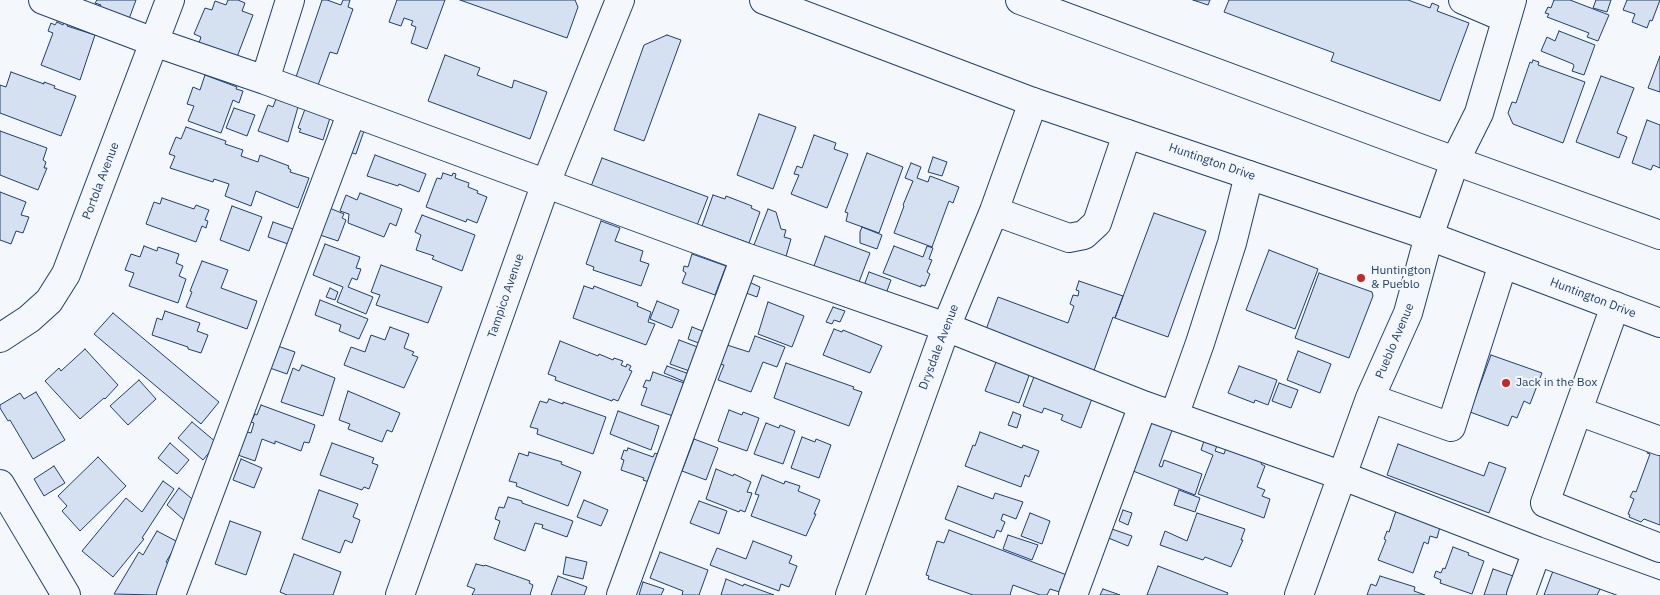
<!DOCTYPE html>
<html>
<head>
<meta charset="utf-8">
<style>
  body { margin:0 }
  canvas { display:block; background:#f4f7fb }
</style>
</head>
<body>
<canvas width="1660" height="595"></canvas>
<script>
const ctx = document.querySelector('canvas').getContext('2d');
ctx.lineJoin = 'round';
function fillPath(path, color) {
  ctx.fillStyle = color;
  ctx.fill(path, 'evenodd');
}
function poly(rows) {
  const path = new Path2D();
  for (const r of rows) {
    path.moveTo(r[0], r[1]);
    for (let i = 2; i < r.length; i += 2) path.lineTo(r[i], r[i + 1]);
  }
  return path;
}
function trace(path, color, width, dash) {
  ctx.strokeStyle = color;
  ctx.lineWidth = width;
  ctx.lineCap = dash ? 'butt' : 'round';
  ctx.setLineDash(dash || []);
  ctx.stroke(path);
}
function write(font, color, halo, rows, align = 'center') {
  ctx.font = font + ' "IBM Plex Sans",sans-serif';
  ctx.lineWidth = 4;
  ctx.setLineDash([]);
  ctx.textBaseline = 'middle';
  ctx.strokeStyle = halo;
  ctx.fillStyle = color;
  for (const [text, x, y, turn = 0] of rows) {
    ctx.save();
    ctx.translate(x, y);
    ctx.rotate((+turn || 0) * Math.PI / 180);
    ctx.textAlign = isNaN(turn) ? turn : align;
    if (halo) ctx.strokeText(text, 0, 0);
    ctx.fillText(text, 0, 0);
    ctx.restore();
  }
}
const building = poly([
  [97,0,136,0,129,19,100,7,101,5,95,3,97,0],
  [228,0,238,0,245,3,242,11,253,15,237,57,199,43,201,37,194,34,205,8,212,10,215,1,226,5,228,0],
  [322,0,327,0,341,5,343,0,350,0,348,7,353,9,337,54,330,52,317,88,295,80,322,0],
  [397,0,445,0,427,49,411,43,416,27,411,25,413,21,404,18,401,26,389,22,397,0],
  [460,0,575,0,578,7,567,38,460,0],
  [1193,0,1210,0,1208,5,1193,0],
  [1229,0,1408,0,1430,8,1432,3,1439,6,1437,11,1469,23,1440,101,1331,61,1334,53,1224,12,1229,0],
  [1554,0,1570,0,1609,15,1598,41,1587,37,1589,33,1547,17,1549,14,1545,13,1548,7,1551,8,1554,0],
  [1596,0,1611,0,1607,12,1593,8,1596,0],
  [1627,0,1660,0,1652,21,1650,20,1647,28,1632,22,1635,14,1623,10,1627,0],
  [57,22,63,25,64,22,68,24,67,26,95,35,80,80,41,65,53,33,48,31,51,23,55,25,57,22],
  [1559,31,1595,45,1584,75,1572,71,1574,66,1573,64,1541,51,1547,37,1555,41,1559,31],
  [667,35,681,40,644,141,614,130,644,45,667,35],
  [445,55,480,68,477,75,512,88,514,80,547,92,530,139,428,101,445,55],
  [1660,56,1660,92,1648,88,1660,56],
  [1533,60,1539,62,1538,65,1585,82,1563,143,1513,124,1508,113,1512,102,1516,103,1530,62,1532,63,1533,60],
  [11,72,44,84,44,82,55,86,54,88,76,96,61,136,0,113,0,85,6,87,11,72],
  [205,75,237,87,236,89,243,91,239,103,233,100,221,133,188,121,194,106,187,104,193,87,200,90,205,75],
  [1601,76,1634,88,1617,133,1627,137,1619,158,1576,142,1601,76],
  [276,99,298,107,288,142,258,131,268,105,273,107,276,99],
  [234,108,255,115,247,136,226,128,234,108],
  [305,109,330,118,323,140,299,132,301,129,298,128,305,109],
  [759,114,796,127,773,189,737,175,759,114],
  [1647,120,1660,125,1660,168,1653,165,1651,170,1632,163,1647,120],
  [358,126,365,128,356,154,349,152,358,126],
  [186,127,226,141,225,144,243,150,241,156,258,162,260,155,289,166,288,168,291,170,290,172,309,178,298,208,256,191,251,206,225,196,229,184,214,179,213,182,170,168,175,156,169,154,176,137,181,139,186,127],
  [0,131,47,148,43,160,46,162,44,168,47,168,38,190,0,175,0,131],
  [814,135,836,143,834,149,848,154,827,208,791,194,799,175,794,174,797,166,802,168,814,135],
  [867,153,903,167,879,233,846,221,848,213,845,212,867,153],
  [375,155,426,174,419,192,399,184,398,186,367,176,375,155],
  [933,157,947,162,942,176,928,172,933,157],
  [602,158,708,197,696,228,590,189,602,158],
  [911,163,921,167,917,178,928,182,930,176,959,187,953,203,949,201,932,247,894,233,904,206,903,205,913,181,905,178,911,163],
  [443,173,452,176,453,173,456,174,455,178,469,183,468,187,478,191,477,193,487,197,477,223,467,219,466,222,426,207,435,183,437,178,441,179,443,173],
  [0,192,26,202,21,215,29,217,23,233,16,231,11,244,0,240,0,192],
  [360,193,402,209,396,226,390,223,384,237,348,223,349,214,340,211,346,195,357,200,360,193],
  [713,195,725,199,726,196,752,206,751,208,760,212,749,243,702,226,713,195],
  [162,198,194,209,196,205,209,210,205,220,208,221,206,228,202,226,196,242,146,224,154,202,160,204,162,198],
  [232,206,262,217,249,251,220,240,232,206],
  [327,207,344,214,342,218,346,220,338,241,317,234,327,207],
  [768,209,776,212,781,229,786,230,784,237,791,239,785,260,752,250,768,209],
  [1154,213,1206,231,1168,337,1115,318,1154,213],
  [422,215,475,235,462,271,432,259,434,256,416,250,421,235,415,232,422,215],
  [601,221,620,228,615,241,643,251,640,261,649,264,641,286,593,270,594,267,586,264,601,221],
  [273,222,293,229,288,244,268,237,273,222],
  [862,227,882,235,877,249,860,243,860,232,862,227],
  [825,236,870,253,859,282,814,266,825,236],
  [325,244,360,257,356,268,361,269,357,280,352,278,348,287,373,297,366,314,337,302,343,287,313,275,325,244],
  [144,246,157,251,158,247,179,254,176,263,183,266,179,276,186,279,178,303,129,286,134,273,125,270,131,254,140,257,144,246],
  [894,246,923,257,927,246,933,248,929,259,932,260,927,272,930,274,925,286,921,285,921,287,883,273,894,246],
  [1269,250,1318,269,1295,329,1246,310,1269,250],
  [692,254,726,266,715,295,682,283,686,273,683,271,684,266,688,267,692,254],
  [202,261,228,270,221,288,257,301,247,329,186,307,192,292,190,291,202,261],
  [381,265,442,287,428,323,376,305,380,295,371,292,381,265],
  [869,272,891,280,884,299,862,291,869,272],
  [1319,273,1372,292,1373,296,1349,358,1295,338,1319,273],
  [1079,281,1123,296,1115,318,1113,317,1092,376,984,335,998,297,1068,323,1074,306,1070,304,1073,295,1078,296,1079,291,1076,290,1079,281],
  [749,282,760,287,757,297,746,293,749,282],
  [584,286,593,289,594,286,638,303,637,306,651,312,648,322,655,324,646,345,573,318,584,286],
  [330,288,338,292,335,300,326,297,330,288],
  [320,300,368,319,359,339,339,331,341,325,315,315,320,300],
  [657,301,679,310,672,328,650,319,657,301],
  [768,302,804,316,792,347,758,334,768,302],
  [833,307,845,311,840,322,834,320,832,324,826,322,833,307],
  [165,311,200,323,197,331,208,335,201,353,188,349,188,347,152,335,157,318,162,320,165,311],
  [113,313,219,402,201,424,94,334,113,313],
  [390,327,409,334,404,348,414,352,412,355,418,357,404,388,344,365,351,347,365,352,371,335,385,340,390,327],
  [692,327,705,332,701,344,688,339,692,327],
  [834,329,842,332,843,330,882,346,870,373,823,355,834,329],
  [755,336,785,347,777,367,763,362,751,392,718,380,724,365,720,364,727,345,749,352,755,336],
  [679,340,703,349,695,373,670,364,679,340],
  [560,341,598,356,599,354,613,360,614,358,623,361,621,365,626,367,627,364,631,366,629,370,632,371,618,401,613,399,612,401,555,380,556,377,548,374,560,341],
  [275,345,295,352,287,374,267,367,275,345],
  [85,349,118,385,105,399,104,398,80,419,45,381,59,368,61,371,85,349],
  [1298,351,1331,364,1320,393,1287,380,1298,351],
  [1491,355,1542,373,1530,404,1524,401,1517,418,1512,416,1508,426,1470,412,1491,355],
  [996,362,1030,373,1019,403,985,391,996,362],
  [786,363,854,387,853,389,862,392,849,426,774,398,786,363],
  [302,365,335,378,323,416,281,402,293,368,299,371,302,365],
  [667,366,692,375,690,384,664,373,667,366],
  [1239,366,1277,380,1268,405,1255,400,1254,403,1228,393,1239,366],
  [653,372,684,383,673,416,641,405,647,388,643,387,646,380,650,381,653,372],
  [1035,374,1093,396,1081,428,1061,420,1063,415,1044,408,1042,413,1023,406,1035,374],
  [139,380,156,399,128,425,110,406,139,380],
  [1279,383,1298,390,1291,408,1272,401,1279,383],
  [348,391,400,413,392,432,387,430,382,442,348,429,350,424,339,420,348,391],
  [36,392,65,440,33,459,10,420,8,421,0,408,0,405,20,393,24,399,36,392],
  [549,399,563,404,563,402,606,417,593,454,537,434,538,429,530,427,540,401,547,403,549,399],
  [261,405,315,425,309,443,304,442,301,451,275,441,275,444,262,439,255,461,235,454,244,431,251,433,254,423,251,422,255,414,257,415,261,405],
  [729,410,742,415,743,412,759,418,747,451,718,441,729,410],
  [618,411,659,426,651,450,610,434,618,411],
  [1013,412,1021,415,1017,428,1008,425,1013,412],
  [1152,416,1174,425,1159,466,1162,467,1164,460,1202,474,1195,495,1133,471,1152,416],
  [192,422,217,443,203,460,178,438,192,422],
  [766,423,779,428,780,425,795,431,783,464,754,454,766,423],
  [980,432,1022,448,1023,445,1039,451,1029,477,1025,475,1021,487,965,466,973,445,975,446,980,432],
  [802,437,815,442,816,439,831,445,819,478,791,468,802,437],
  [1205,438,1218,443,1215,451,1224,454,1226,448,1263,459,1261,464,1265,466,1257,487,1265,490,1262,496,1270,499,1264,518,1198,494,1213,455,1201,450,1205,438],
  [694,439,718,448,706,480,682,471,694,439],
  [170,443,189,460,177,474,158,458,170,443],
  [332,443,374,458,372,463,378,465,369,489,364,487,362,490,320,475,332,443],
  [1398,444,1484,476,1489,462,1506,468,1489,513,1387,475,1398,444],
  [628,448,653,457,655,453,666,458,655,484,643,480,644,478,621,470,624,460,621,459,624,450,627,451,628,448],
  [1648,450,1660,454,1660,525,1644,519,1641,522,1629,517,1630,515,1628,514,1634,499,1630,497,1633,491,1636,492,1650,454,1647,453,1648,450],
  [529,452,562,462,561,464,581,472,568,506,516,486,517,483,509,481,519,453,528,456,529,452],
  [98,457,126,486,80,531,62,511,67,506,58,496,98,457],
  [241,459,262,468,254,488,233,480,241,459],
  [54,466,65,483,44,496,34,479,54,466],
  [716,469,733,476,734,474,751,482,747,492,752,493,745,512,740,510,739,512,706,499,716,469],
  [762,475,784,484,785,481,800,486,798,491,820,500,814,514,816,514,806,536,751,516,759,495,755,494,762,475],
  [163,481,174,489,142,538,144,539,113,577,82,551,126,498,142,512,163,481],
  [958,486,993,499,995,493,1023,502,1016,519,1003,514,1001,520,1005,522,1001,532,997,530,994,538,945,519,958,486],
  [179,488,197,503,184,520,167,505,179,488],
  [319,490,358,504,353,517,360,520,352,543,345,540,340,553,302,539,319,490],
  [1179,490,1200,498,1195,512,1174,505,1179,490],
  [508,497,522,501,522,503,573,521,567,537,542,528,543,525,535,523,525,551,494,539,500,521,495,519,499,507,504,508,508,497],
  [584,500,608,510,601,526,577,517,584,500],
  [699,501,727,511,719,534,690,523,699,501],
  [1123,510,1132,513,1128,525,1119,521,1123,510],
  [1396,511,1440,527,1437,538,1430,536,1428,544,1424,542,1413,573,1378,560,1386,540,1384,539,1387,531,1389,532,1396,511],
  [1030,513,1050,521,1042,544,1021,536,1030,513],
  [1197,513,1245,529,1241,540,1243,540,1231,567,1205,557,1203,560,1160,545,1165,531,1187,541,1197,513],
  [230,521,261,532,246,575,215,564,230,521],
  [1109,528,1132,536,1128,546,1106,537,1109,528],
  [949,530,1072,577,1066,594,1050,589,1047,595,1040,595,1013,585,1010,595,973,595,928,579,929,576,926,575,937,541,944,543,949,530],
  [157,531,178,542,166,562,173,566,163,579,156,595,114,594,139,552,143,555,157,531],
  [1008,535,1038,545,1032,560,1003,549,1008,535],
  [753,541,792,556,789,563,797,566,789,587,781,584,779,591,710,565,717,548,746,559,753,541],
  [1453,547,1469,553,1468,555,1484,561,1472,594,1440,583,1441,580,1434,577,1436,571,1441,573,1443,568,1445,569,1453,547],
  [660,552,708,570,699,595,682,595,683,591,650,578,660,552],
  [294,554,341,572,333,595,287,595,280,592,294,554],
  [566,557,587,562,583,579,563,574,566,557],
  [476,564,484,566,485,565,530,581,529,583,533,585,530,595,472,595,475,589,467,586,476,564],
  [1158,566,1228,593,1227,595,1147,595,1158,566],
  [1493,569,1516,577,1510,595,1484,595,1493,569],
  [1553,571,1600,589,1597,595,1544,595,1553,571],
  [558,576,587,587,584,595,551,595,558,576],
  [1380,576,1415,587,1414,591,1425,595,1367,595,1371,584,1376,586,1380,576],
  [726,579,743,586,744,584,774,595,721,595,726,579],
  [643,582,664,589,661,595,639,595,643,582],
  [1103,589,1120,595,1100,595,1103,589]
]);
fillPath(building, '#d5e0f0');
trace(building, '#1d3f73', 1);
const minor = poly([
  [43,0,154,42,265,80,745,257,946,327,1143,405,1343,476,1537,551,1659,595],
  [1463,0,1505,18],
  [265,80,290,0],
  [994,211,1069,238,1084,235,1097,223,1127,134],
  [1615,306,1545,503,1660,548],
  [0,338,29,319,49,301,66,274,170,0],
  [1370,398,1451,427,1503,264],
  [1578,411,1660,441],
  [1174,416,1200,343,1232,243,1249,175],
  [0,484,66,595],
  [171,595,352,112],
  [400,595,546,183,620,0],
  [621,595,745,257],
  [850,595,946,327,994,211,1033,102],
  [1073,595,1143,405],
  [1299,595,1370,398,1408,313,1429,236,1455,161,1479,113,1512,0],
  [1521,595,1537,551]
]);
const major = poly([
  [764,0,1033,102,1429,236,1660,323],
  [1020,0,1422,149,1660,235]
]);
trace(minor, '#1d3f73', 30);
trace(major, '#1d3f73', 30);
trace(minor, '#f4f7fb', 28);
trace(major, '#f4f7fb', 28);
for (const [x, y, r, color] of [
  [1361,278,5,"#c62828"],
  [1506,383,5,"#c62828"]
]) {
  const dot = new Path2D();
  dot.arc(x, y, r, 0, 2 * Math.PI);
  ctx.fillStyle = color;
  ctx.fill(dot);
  trace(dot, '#f4f7fb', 2);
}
write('12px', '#1d3f73', '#f4f7fb', [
  ["Huntington Drive",1212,162,19],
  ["Portola Avenue",101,181,-69],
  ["Tampico Avenue",506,296,-71],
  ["Huntington Drive",1593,298,21],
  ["Pueblo Avenue",1395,341,-67],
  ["Drysdale Avenue",939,347,-69]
]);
write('12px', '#1d3f73', '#f4f7fb', [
  ["Huntington",1371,271],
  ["& Pueblo",1371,285],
  ["Jack in the Box",1516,383]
], 'left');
</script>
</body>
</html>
